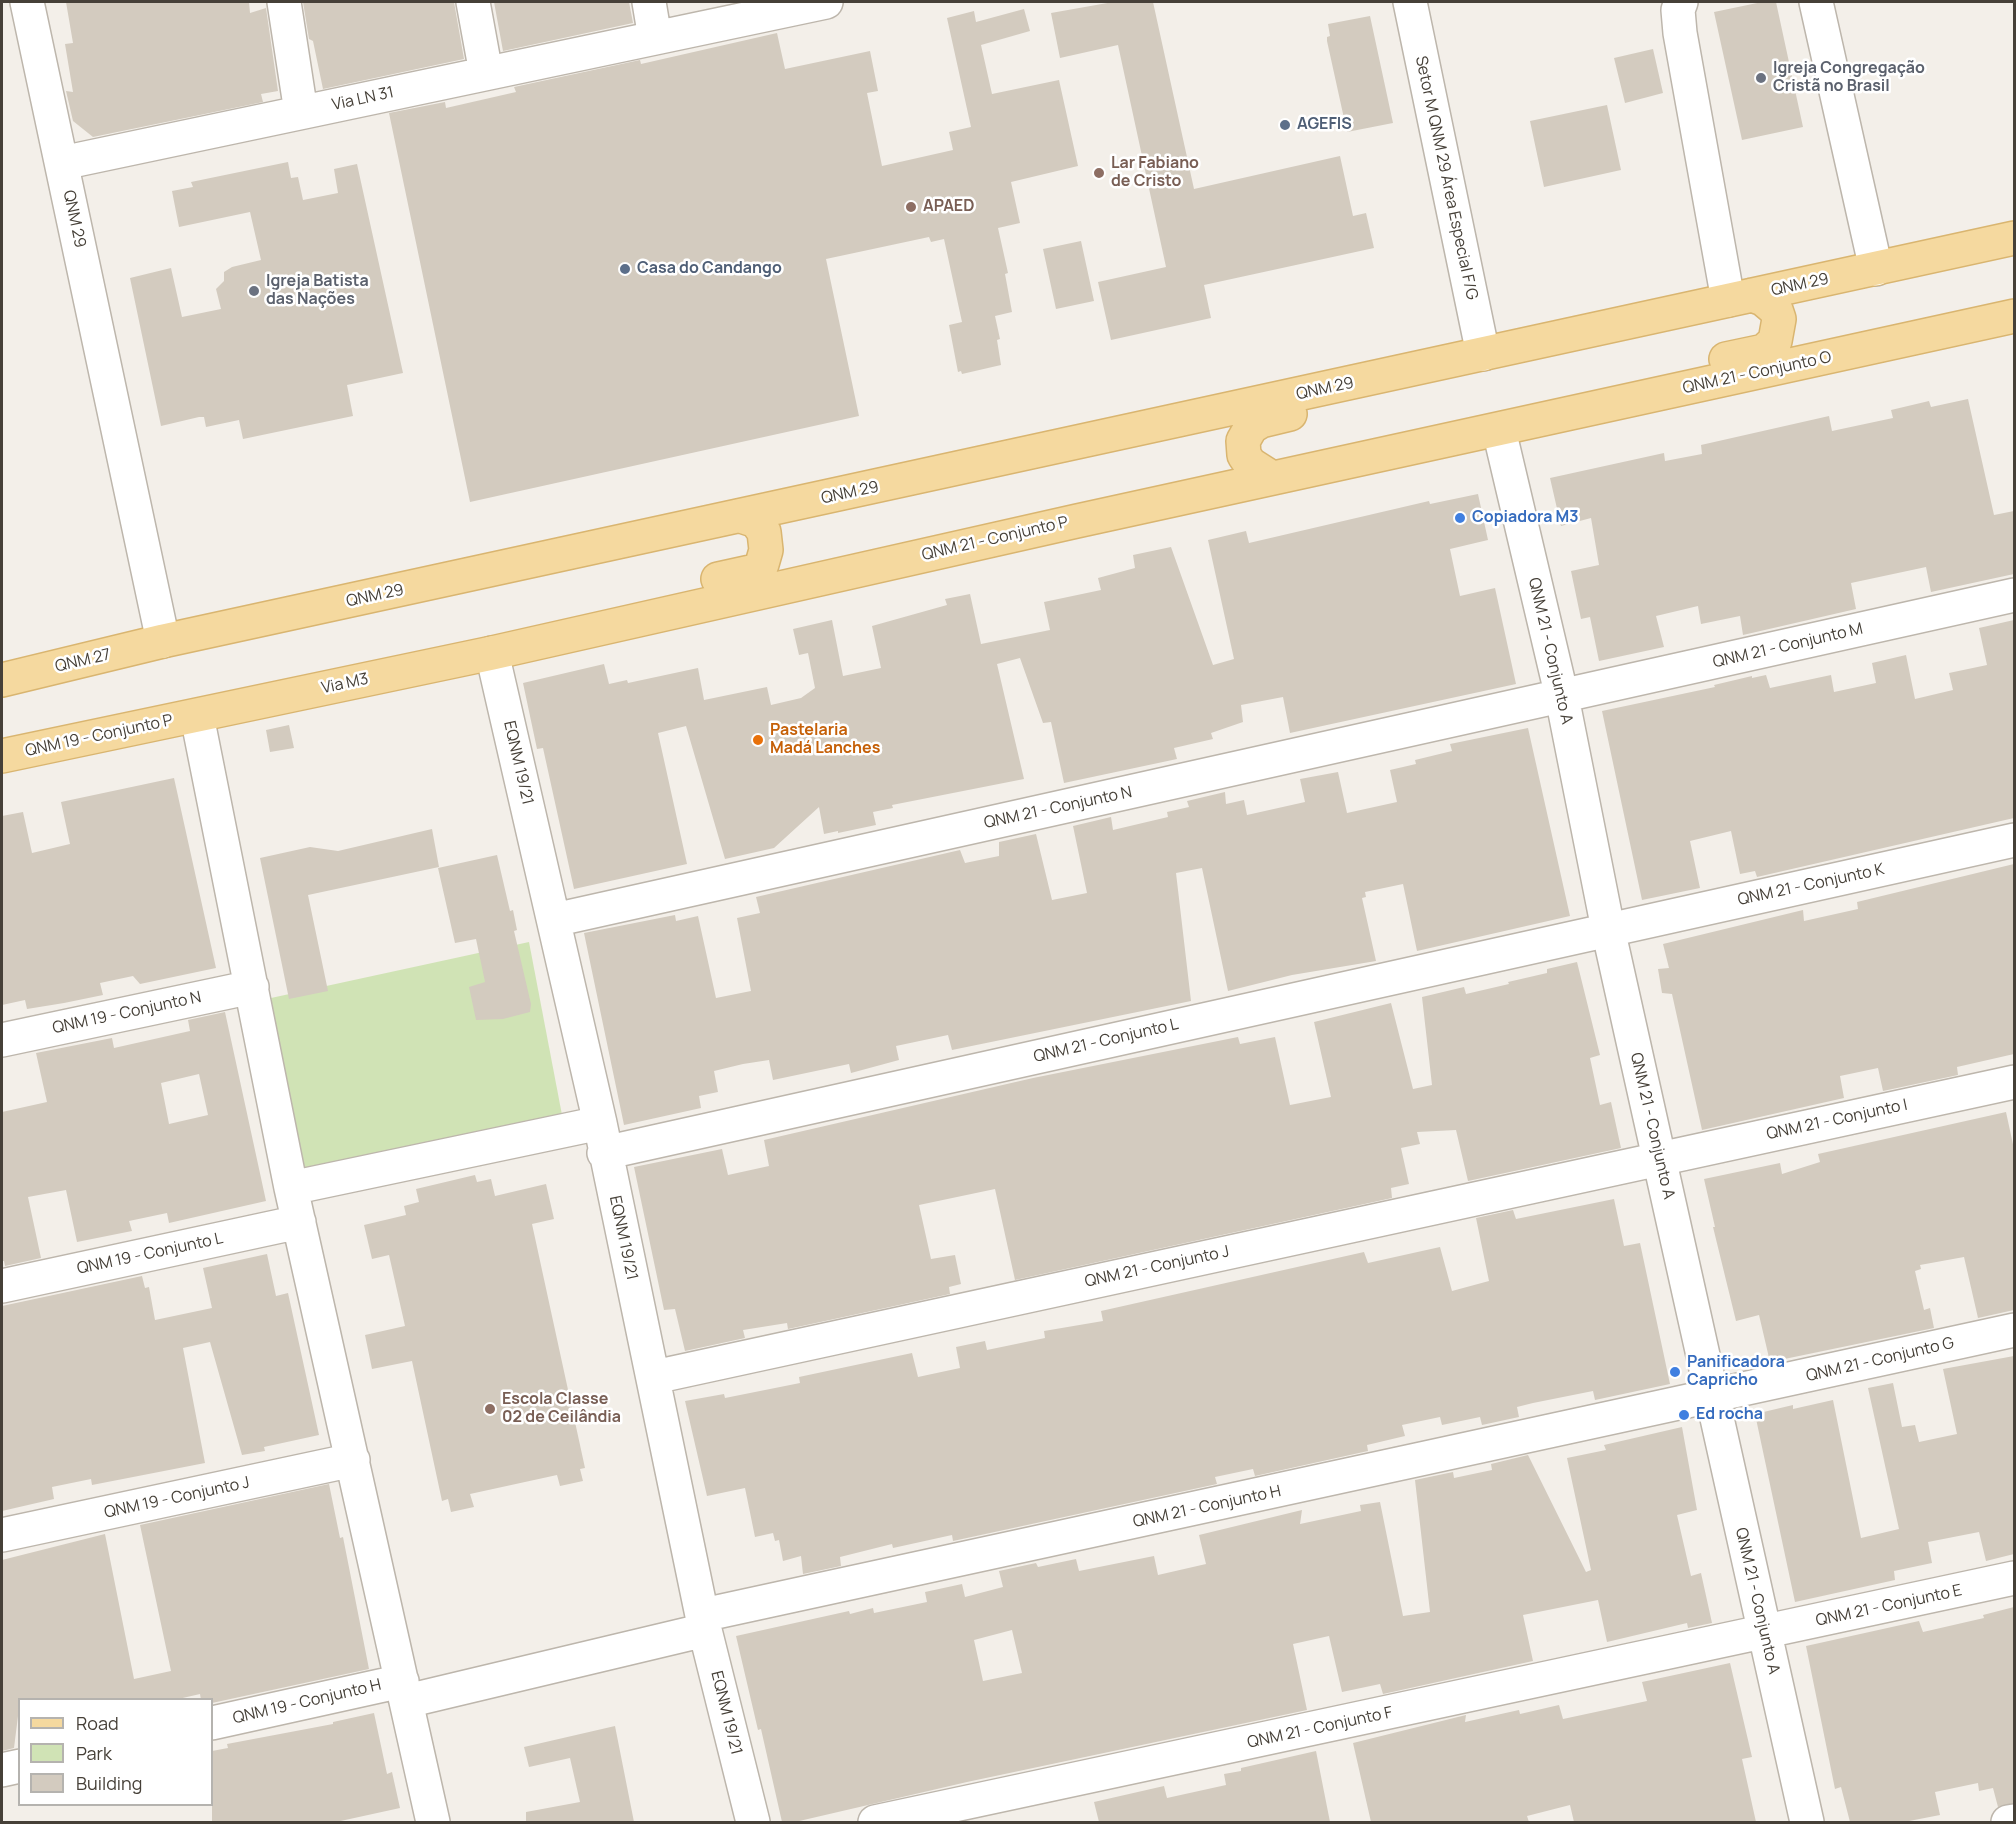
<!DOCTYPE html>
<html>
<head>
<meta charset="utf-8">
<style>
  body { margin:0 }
  #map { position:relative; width:2016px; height:1824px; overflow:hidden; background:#f3efe9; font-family:Manrope,sans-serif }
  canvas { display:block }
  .frame { position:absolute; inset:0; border:3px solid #464038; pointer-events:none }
  .legend { position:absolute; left:18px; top:1698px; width:195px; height:108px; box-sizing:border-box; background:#fff; border:2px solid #b5b3af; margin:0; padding:8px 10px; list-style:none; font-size:18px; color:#464038 }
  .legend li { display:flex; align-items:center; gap:12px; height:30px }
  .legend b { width:30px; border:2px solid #b5b3af }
</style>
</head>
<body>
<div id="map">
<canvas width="2016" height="1824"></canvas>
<div class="frame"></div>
<ul class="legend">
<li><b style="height:8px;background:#f5d99f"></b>Road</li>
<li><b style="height:16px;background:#d0e3b5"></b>Park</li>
<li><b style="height:16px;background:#d3cbbf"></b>Building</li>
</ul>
</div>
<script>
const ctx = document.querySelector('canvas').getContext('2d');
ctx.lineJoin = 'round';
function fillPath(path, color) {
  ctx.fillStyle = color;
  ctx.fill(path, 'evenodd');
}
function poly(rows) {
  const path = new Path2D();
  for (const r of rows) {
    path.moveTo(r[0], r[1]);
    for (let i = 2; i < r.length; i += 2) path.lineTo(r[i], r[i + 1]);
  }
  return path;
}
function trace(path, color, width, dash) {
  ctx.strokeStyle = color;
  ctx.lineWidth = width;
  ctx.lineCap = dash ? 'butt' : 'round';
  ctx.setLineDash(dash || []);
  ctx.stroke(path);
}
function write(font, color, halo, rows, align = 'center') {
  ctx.font = font + ' Manrope,sans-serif';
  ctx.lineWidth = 5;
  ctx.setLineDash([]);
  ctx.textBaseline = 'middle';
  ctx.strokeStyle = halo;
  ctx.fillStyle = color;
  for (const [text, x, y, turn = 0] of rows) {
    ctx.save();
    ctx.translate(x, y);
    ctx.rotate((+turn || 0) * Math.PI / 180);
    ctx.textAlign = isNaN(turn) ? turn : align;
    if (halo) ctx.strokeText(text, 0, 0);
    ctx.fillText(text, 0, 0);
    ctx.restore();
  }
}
fillPath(poly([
  [529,942,562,1115,304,1169,271,998]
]), '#d0e3b5');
fillPath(poly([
  [66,2,249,2,250,13,266,8,278,91,261,94,263,102,93,137,73,121,66,91,73,92,65,44,73,43],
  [303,2,454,2,464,59,323,89,313,41,309,39],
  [494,2,629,2,633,23,503,51],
  [1113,2,1153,2,1194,189,1340,156,1353,216,1366,213,1374,248,1204,285,1211,318,1111,340,1098,282,1166,267,1118,45,1060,58,1051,13],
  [1762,2,1776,2,1803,127,1742,140,1714,12],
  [1024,9,1030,31,981,45,992,94,1059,80,1078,166,1011,182,1020,223,998,228,1008,273,1005,274,1012,312,995,316,1000,339,997,340,1001,365,962,374,961,371,958,372,949,325,962,322,944,239,931,242,929,237,826,259,859,416,470,502,389,113,445,102,446,108,516,92,514,87,640,60,641,64,777,33,785,69,870,51,878,91,867,93,882,166,953,150,949,132,971,127,947,18,974,11,976,22],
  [1370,16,1393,123,1347,132,1327,41,1327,37,1330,36,1328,24],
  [1653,49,1663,93,1625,103,1614,58],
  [1607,105,1621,170,1544,187,1530,121],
  [288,162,291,178,298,177,303,200,338,193,334,169,357,164,403,373,347,385,353,416,243,439,239,420,206,427,204,417,199,417,161,426,130,278,171,268,182,317,221,309,216,289,224,281,224,272,232,267,261,260,250,212,179,227,172,191,193,187,191,182],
  [1081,241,1094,301,1056,309,1043,249],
  [1968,399,1994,515,2014,511,2014,574,1931,592,1926,567,1851,583,1856,609,1743,635,1740,616,1701,624,1698,606,1656,616,1664,647,1599,661,1590,617,1581,619,1571,571,1599,565,1591,518,1561,526,1550,478,1664,453,1665,461,1702,454,1701,445,1829,416,1832,431,1893,418,1891,410,1929,401,1931,407],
  [1478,494,1488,540,1450,549,1460,596,1495,588,1516,684,1290,733,1283,697,1241,705,1243,722,1211,733,1213,739,1174,748,1177,759,1064,783,1051,722,1043,723,1020,658,997,664,1024,779,892,805,893,808,873,812,876,825,838,833,838,831,824,834,819,807,774,848,725,859,686,726,658,733,687,864,574,889,543,748,537,749,523,683,604,664,609,684,627,680,628,683,698,668,704,700,767,687,771,705,801,698,815,688,808,653,799,655,793,629,832,620,843,676,881,668,872,626,947,605,945,599,970,594,981,644,1050,630,1044,602,1101,590,1098,578,1135,568,1133,555,1171,547,1213,665,1234,659,1208,540,1246,531,1249,543,1429,501,1430,504],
  [2014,620,2014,818,1757,877,1755,871,1740,874,1731,831,1690,841,1700,888,1642,900,1602,711,1715,687,1714,685,1752,676,1752,678,1766,675,1770,688,1831,675,1834,692,1876,683,1872,663,1906,655,1915,699,1953,690,1949,673,1987,665,1979,628],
  [289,725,294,748,270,752,266,730],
  [1528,728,1570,916,1417,951,1403,884,1365,892,1366,897,1362,898,1376,961,1292,975,1228,991,1202,868,1176,873,1191,1001,952,1050,948,1035,896,1046,899,1060,851,1073,849,1064,773,1080,769,1060,743,1064,714,1071,718,1092,699,1096,701,1108,624,1125,584,933,675,915,676,921,698,916,716,998,751,991,737,918,760,913,756,897,960,850,965,863,999,856,999,842,1036,834,1052,900,1087,893,1073,826,1111,817,1113,830,1168,817,1167,812,1189,807,1187,801,1225,792,1226,804,1244,800,1247,815,1305,802,1300,779,1338,772,1347,813,1397,802,1390,770,1416,764,1415,760,1452,751,1450,744],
  [174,778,216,968,140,984,133,976,100,983,103,995,64,1003,27,1009,25,1000,2,1005,2,816,23,812,32,853,70,844,61,802],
  [432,829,439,867,308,895,328,991,289,999,260,858,310,847,338,851],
  [497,855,510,911,513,910,517,930,514,931,531,1004,530,1012,503,1019,476,1020,469,987,485,982,476,939,455,943,438,868],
  [2014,864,2014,1054,1957,1067,1958,1075,1883,1091,1878,1068,1840,1076,1844,1098,1702,1130,1672,994,1662,993,1658,969,1669,968,1663,944,1803,910,1804,921,1858,909,1857,902],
  [1577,962,1600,1055,1590,1058,1600,1105,1611,1102,1621,1148,1468,1181,1456,1130,1417,1132,1420,1144,1401,1148,1409,1184,1391,1188,1392,1198,1015,1280,995,1189,919,1205,931,1259,955,1255,961,1284,949,1287,950,1294,788,1329,787,1323,743,1330,745,1338,685,1351,675,1309,664,1310,634,1167,722,1149,728,1175,769,1166,764,1140,1033,1078,1238,1037,1240,1044,1275,1037,1290,1105,1331,1097,1314,1022,1391,1003,1413,1089,1432,1085,1422,997,1464,987,1466,994,1509,984,1508,982,1547,973,1547,969],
  [225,1012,266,1201,169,1223,167,1213,129,1221,132,1231,77,1242,66,1190,28,1197,41,1258,5,1266,4,1261,2,1261,2,1112,47,1102,36,1053,112,1038,114,1048,190,1031,188,1020],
  [199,1074,208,1115,169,1124,161,1083],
  [2006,1112,2014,1149,2014,1310,1978,1318,1964,1257,1920,1265,1921,1269,1915,1271,1924,1310,1930,1308,1934,1328,1770,1362,1759,1315,1736,1321,1713,1227,1715,1227,1704,1179,1780,1163,1782,1174,1820,1162,1818,1154],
  [475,1175,477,1182,491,1179,495,1196,546,1184,554,1219,532,1224,585,1468,580,1469,583,1481,560,1486,557,1475,470,1494,474,1507,451,1512,448,1499,442,1501,412,1361,372,1369,365,1335,405,1326,389,1255,372,1259,364,1225,406,1215,404,1206,419,1202,416,1189],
  [1614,1199,1624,1246,1640,1243,1670,1384,1595,1400,1593,1391,1533,1403,1517,1407,1519,1417,1482,1425,1480,1417,1442,1425,1440,1417,1402,1425,1405,1436,1367,1445,1368,1451,1255,1476,1253,1469,1215,1477,1217,1484,953,1541,952,1535,893,1548,892,1544,840,1557,841,1566,803,1574,801,1556,783,1561,779,1540,775,1541,773,1533,755,1537,745,1488,707,1496,685,1401,724,1394,725,1398,800,1383,799,1377,912,1353,918,1377,960,1368,956,1347,985,1341,987,1350,1045,1338,1044,1331,1103,1321,1101,1311,1364,1252,1368,1263,1440,1247,1452,1291,1489,1281,1476,1218,1513,1210,1516,1219],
  [267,1254,276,1296,288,1293,319,1435,264,1447,265,1451,242,1455,210,1342,183,1348,205,1463,92,1485,91,1479,52,1487,54,1499,2,1511,2,1306,142,1276,145,1288,149,1287,155,1320,212,1308,203,1268],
  [2014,1356,2014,1554,1986,1561,1979,1532,1928,1542,1932,1563,1894,1571,1895,1580,1795,1602,1755,1414,1793,1405,1793,1409,1833,1400,1861,1538,1899,1529,1868,1388,1893,1383,1902,1427,1915,1425,1919,1442,1957,1434,1943,1369],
  [1682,1427,1697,1510,1677,1515,1691,1576,1701,1573,1712,1623,1688,1628,1687,1623,1607,1642,1598,1600,1523,1615,1533,1661,1383,1694,1380,1684,1342,1692,1329,1636,1293,1644,1307,1710,967,1782,795,1822,782,1822,761,1729,758,1730,736,1636,849,1611,850,1614,873,1608,874,1613,927,1602,925,1592,962,1584,965,1597,1003,1587,999,1571,1036,1563,1038,1567,1076,1559,1079,1571,1154,1556,1158,1575,1206,1564,1199,1535,1302,1510,1300,1524,1361,1511,1360,1505,1380,1502,1403,1616,1430,1612,1415,1480,1453,1472,1454,1478,1492,1470,1491,1464,1528,1455,1586,1572,1591,1570,1567,1458,1606,1450,1604,1445],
  [1012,1630,1022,1673,983,1681,974,1640],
  [329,1484,340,1538,343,1537,369,1669,212,1703,212,1700,201,1700,200,1694,174,1700,20,1700,14,1748,2,1751,2,1560,105,1534,134,1679,171,1671,140,1525],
  [2014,1607,2014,1803,1998,1807,1993,1788,1979,1791,1978,1783,1935,1792,1940,1815,1904,1822,1850,1822,1841,1787,1835,1789,1806,1646,1919,1621,1923,1632,1984,1618,1983,1615],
  [1730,1663,1752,1757,1742,1759,1756,1822,1574,1822,1570,1805,1527,1816,1529,1822,1371,1822,1353,1743,1466,1715,1465,1722,1519,1710,1520,1714,1559,1705,1563,1719,1647,1701,1642,1682],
  [374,1713,387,1774,392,1772,400,1808,336,1822,212,1822,212,1751,228,1748,227,1744,333,1724,333,1722],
  [615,1726,634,1822,526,1822,526,1812,580,1802,570,1758,529,1767,524,1747],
  [1316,1751,1330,1822,1099,1822,1094,1802,1164,1786,1167,1798,1226,1785,1224,1774,1241,1771,1241,1768]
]), '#d3cbbf');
const minor = poly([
  [27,2,163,641],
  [284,2,301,112],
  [473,2,486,73],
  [649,2,655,38],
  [1410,2,1483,354],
  [1681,2,1678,10,1680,33,1728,300],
  [1816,2,1876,269],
  [62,163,826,2],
  [1499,430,1562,697,1608,929,1807,1822],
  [492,653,600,1123,705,1630,753,1822],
  [197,716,291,1188,433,1822],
  [554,920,2014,595],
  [2,1040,252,987],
  [604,1153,2014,840],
  [291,1188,600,1123],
  [2,1286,299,1222],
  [654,1377,2014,1082],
  [2,1535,353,1460],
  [703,1615,2014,1330],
  [407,1701,705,1630],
  [212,1723,402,1681],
  [2,1770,20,1766],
  [875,1822,2014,1578],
  [2008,1822,2014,1821]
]);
const major = poly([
  [1726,359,1764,351,1775,341,1779,319,1776,310,1763,299,1752,295],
  [1272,478,1250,464,1244,455,1243,441,1251,427,1261,421,1290,414],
  [718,579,759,570,762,564,766,550,764,532,756,521,741,516],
  [2,680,163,641,2014,238],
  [2,756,492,653,1077,521,2014,316]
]);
trace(minor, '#bdb6ac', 36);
trace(major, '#d9b570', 36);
trace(minor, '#fff', 33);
trace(major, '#f5d99f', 33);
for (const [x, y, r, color] of [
  [1761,78,6,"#6b7280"],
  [1285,125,6,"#5c6f8a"],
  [1099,173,6,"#8d6e63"],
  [911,207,6,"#8d6e63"],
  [625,269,6,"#5c6f8a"],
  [254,291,6,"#6b7280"],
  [1460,518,6,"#3f7fe0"],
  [758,740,6,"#e8710a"],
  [1675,1372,6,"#3f7fe0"],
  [490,1409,6,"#8d6e63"],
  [1684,1415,6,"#3f7fe0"]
]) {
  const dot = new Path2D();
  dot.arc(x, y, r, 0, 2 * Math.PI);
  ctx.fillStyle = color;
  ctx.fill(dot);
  trace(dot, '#fff', 2);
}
write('bold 16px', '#5b616d', '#fff', [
  ["Igreja Congregação",1773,69],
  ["Cristã no Brasil",1773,87],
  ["Igreja Batista",266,282],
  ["das Nações",266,300]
], 'left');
write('16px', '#464038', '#fff', [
  ["Via LN 31",363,99,-12],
  ["Setor M QNM 29 Área Especial F/G",1446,178,78],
  ["QNM 29",74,219,78],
  ["QNM 29",1800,285,-12],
  ["QNM 21 - Conjunto O",1757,373,-12],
  ["QNM 29",1325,389,-12],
  ["QNM 29",850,493,-12],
  ["QNM 21 - Conjunto P",995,539,-13],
  ["QNM 29",375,596,-12],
  ["QNM 21 - Conjunto M",1788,646,-13],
  ["QNM 21 - Conjunto A",1550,651,77],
  ["QNM 27",83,661,-13],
  ["Via M3",345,684,-12],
  ["QNM 19 - Conjunto P",99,736,-12],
  ["EQNM 19/21",518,763,77],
  ["QNM 21 - Conjunto N",1058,808,-12],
  ["QNM 21 - Conjunto K",1811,885,-12],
  ["QNM 19 - Conjunto N",127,1013,-12],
  ["QNM 21 - Conjunto L",1106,1041,-13],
  ["QNM 21 - Conjunto I",1837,1120,-12],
  ["QNM 21 - Conjunto A",1652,1126,77],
  ["EQNM 19/21",623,1238,78],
  ["QNM 19 - Conjunto L",150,1254,-12],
  ["QNM 21 - Conjunto J",1157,1267,-12],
  ["QNM 21 - Conjunto G",1880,1360,-13],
  ["QNM 19 - Conjunto J",177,1498,-12],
  ["QNM 21 - Conjunto H",1207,1507,-12],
  ["QNM 21 - Conjunto A",1757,1601,77],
  ["QNM 21 - Conjunto E",1889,1606,-12],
  ["QNM 19 - Conjunto H",307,1702,-13],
  ["EQNM 19/21",726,1713,76],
  ["QNM 21 - Conjunto F",1320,1728,-12]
]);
write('bold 16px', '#4e5e75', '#fff', [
  ["AGEFIS",1297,125],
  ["Casa do Candango",637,269]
], 'left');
write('bold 16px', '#785e54', '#fff', [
  ["Lar Fabiano",1111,164],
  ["de Cristo",1111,182],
  ["APAED",923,207],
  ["Escola Classe",502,1400],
  ["02 de Ceilândia",502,1418]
], 'left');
write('bold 16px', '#366cbe', '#fff', [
  ["Copiadora M3",1472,518],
  ["Panificadora",1687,1363],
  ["Capricho",1687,1381],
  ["Ed rocha",1696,1415]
], 'left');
write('bold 16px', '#c56008', '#fff', [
  ["Pastelaria",770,731],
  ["Madá Lanches",770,749]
], 'left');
</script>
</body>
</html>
